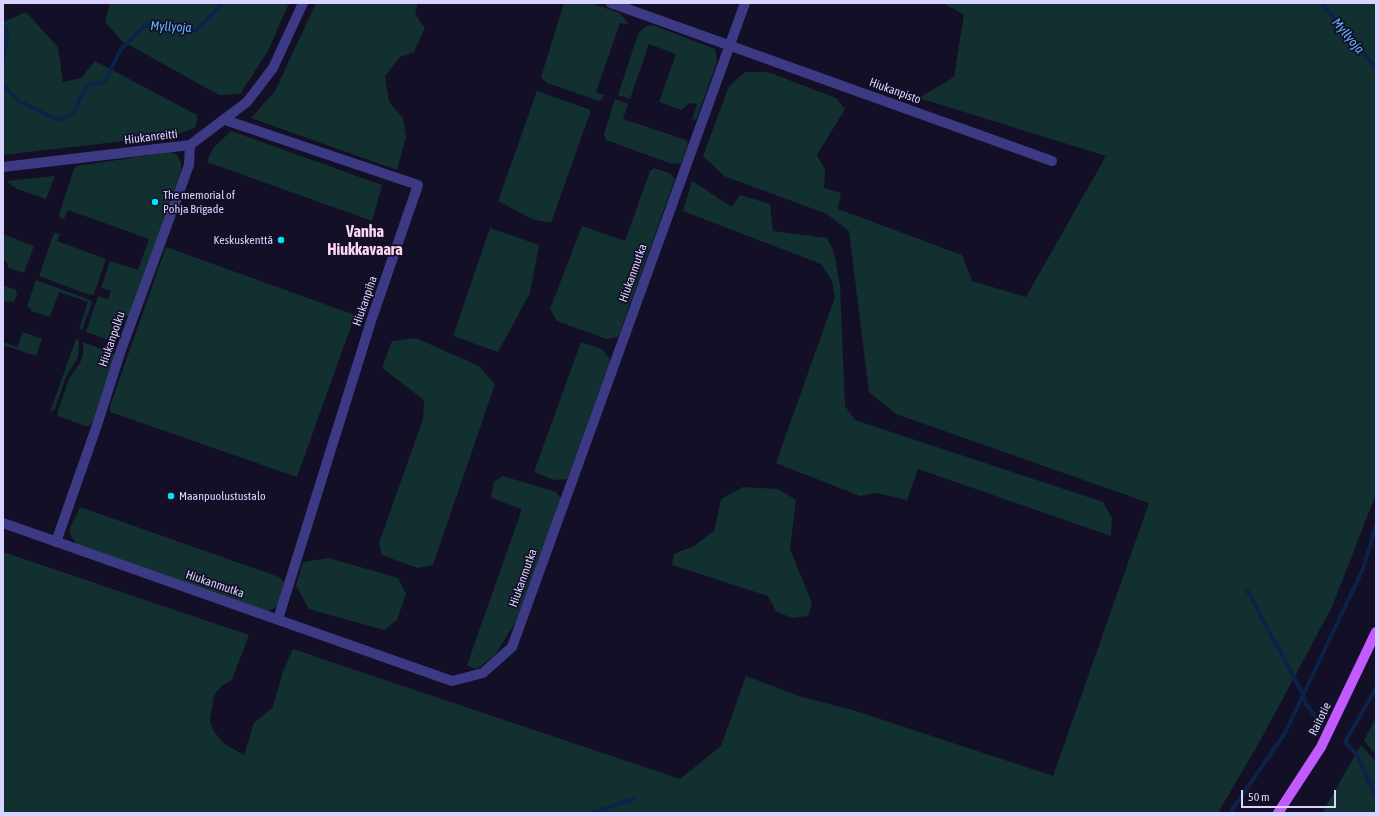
<!DOCTYPE html>
<html>
<head>
<meta charset="utf-8">
<style>
  body { margin:0 }
  #map { position:relative; width:1379px; height:816px; overflow:hidden; background:#130f26; font-family:"Asap Condensed",sans-serif }
  canvas { display:block }
  .frame { position:absolute; inset:0; border:4px solid #d9d4ff; pointer-events:none }
  .scale { position:absolute; left:1241px; top:790px; width:95px; height:18px; box-sizing:border-box; border:2px solid #d9d4ff; border-top:0; padding-left:5px; font-size:12px; line-height:14px; white-space:nowrap; color:#d9d4ff; -webkit-text-stroke:3px #130f26; paint-order:stroke }
</style>
</head>
<body>
<div id="map">
<canvas width="1379" height="816"></canvas>
<div class="frame"></div>
<div class="scale">50 m</div>
</div>
<script>
const ctx = document.querySelector('canvas').getContext('2d');
ctx.lineJoin = 'round';
function fillPath(path, color) {
  ctx.fillStyle = color;
  ctx.fill(path, 'evenodd');
}
function poly(rows) {
  const path = new Path2D();
  for (const r of rows) {
    path.moveTo(r[0], r[1]);
    for (let i = 2; i < r.length; i += 2) path.lineTo(r[i], r[i + 1]);
  }
  return path;
}
function trace(path, color, width, dash) {
  ctx.strokeStyle = color;
  ctx.lineWidth = width;
  ctx.lineCap = dash ? 'butt' : 'round';
  ctx.setLineDash(dash || []);
  ctx.stroke(path);
}
function write(font, color, halo, rows, align = 'center') {
  ctx.font = font + ' "Asap Condensed",sans-serif';
  ctx.lineWidth = 3.5;
  ctx.setLineDash([]);
  ctx.textBaseline = 'middle';
  ctx.strokeStyle = halo;
  ctx.fillStyle = color;
  for (const [text, x, y, turn = 0] of rows) {
    ctx.save();
    ctx.translate(x, y);
    ctx.rotate((+turn || 0) * Math.PI / 180);
    ctx.textAlign = isNaN(turn) ? turn : align;
    if (halo) ctx.strokeText(text, 0, 0);
    ctx.fillText(text, 0, 0);
    ctx.restore();
  }
}
fillPath(poly([
  [110,3,289,3,268,51,240,94,219,95,122,41,105,22],
  [316,3,418,3,415,14,425,28,414,52,400,57,385,76,389,102,403,118,406,137,397,170,251,118,275,91],
  [564,3,590,3,620,13,628,23,627,24,620,23,596,92,604,95,602,99,599,101,547,83,541,77],
  [942,3,1376,3,1376,494,1332,607,1260,741,1218,813,3,813,3,552,249,635,232,680,223,685,214,695,210,720,213,730,223,743,244,755,254,723,273,707,283,671,293,649,680,779,721,746,746,676,802,697,856,711,1053,776,1149,503,896,414,869,392,849,231,827,214,724,176,703,156,729,86,745,72,768,72,836,98,845,109,817,155,825,170,824,188,841,193,838,209,962,255,972,281,1026,297,1106,156,919,98,954,77,964,14],
  [26,12,58,47,63,82,81,78,95,61,197,115,196,127,176,135,3,155,3,22],
  [653,25,715,49,717,62,696,120,692,119,697,104,690,103,681,110,659,102,676,54,649,44,630,99,618,95,638,34,646,26],
  [537,91,591,110,551,223,532,219,498,201],
  [615,99,628,104,623,119,686,140,688,144,681,163,672,164,606,140,604,134],
  [231,131,382,185,372,221,207,162,213,148],
  [171,152,177,155,181,162,181,170,130,316,123,317,114,342,86,332,98,296,108,299,111,291,101,288,110,261,138,270,149,239,68,210,64,219,60,218,59,214,74,169,77,166],
  [654,168,670,173,675,179,618,337,606,339,557,321,550,309,582,226,625,241,650,171],
  [55,176,46,199,17,189,6,181],
  [692,181,732,207,740,195,770,204,773,231,827,238,834,252,840,285,845,406,855,420,1103,502,1112,518,1111,536,918,469,907,500,876,493,860,496,776,463,835,297,832,281,821,264,683,211],
  [490,228,539,245,530,293,498,352,453,336],
  [54,233,60,234,57,241,106,259,94,294,90,295,39,276],
  [3,234,34,246,24,273,8,268,7,262,3,260],
  [166,247,355,315,297,477,110,412,110,406],
  [36,280,90,300,92,302,82,330,79,329,88,302,59,292,50,317,31,311,31,308,27,307],
  [3,285,16,290,17,295,14,302,3,301],
  [23,332,42,339,36,356,3,345,3,342,17,347],
  [416,338,479,366,495,384,433,565,417,568,382,555,379,543,423,419,424,400,382,368,392,341],
  [76,339,79,340,78,357,66,377,55,409,50,412],
  [83,342,115,354,92,423,88,427,58,416,57,413,69,379,80,363,83,354],
  [581,342,602,349,609,358,609,364,567,479,554,480,534,472],
  [503,476,556,492,561,498,515,623,495,655,480,667,475,669,467,665,522,509,491,498,494,482],
  [743,487,778,489,796,500,790,549,812,603,808,616,791,618,776,611,768,596,672,565,674,554,694,546,714,531,721,499],
  [80,507,279,577,283,581,284,586,277,606,271,610,266,611,76,544,70,534,71,526],
  [329,558,398,578,406,594,397,620,384,630,309,609,296,586,303,562],
  [1376,717,1376,755,1364,741],
  [1361,745,1376,762,1376,813,1322,813]
]), '#12302f');
trace(poly([
  [1321,3,1376,68],
  [3,26,6,28,7,40,3,61],
  [3,85,19,101,58,120,73,114,87,85,104,83,121,49,145,25,160,28,196,30,212,15,222,3],
  [1247,590,1303,694,1306,704,1315,716],
  [1376,688,1345,742,1357,755,1376,798],
  [592,813,633,799],
  [1230,813,1285,733,1363,569,1376,526]
]), '#0c2248', 4);
trace(poly([
  [611,3,1052,161],
  [225,120,418,185,372,318,278,619],
  [3,167,190,145,247,102,273,68,303,3],
  [3,523,452,681,483,673,512,647,745,3],
  [56,542,96,428,121,350,189,165,190,145]
]), '#3d3a85', 10);
trace(poly([
  [1278,813,1321,747,1376,632]
]), '#c25bff', 10);
for (const [x, y, r, color] of [
  [155,202,4,"#00e5ff"],
  [281,240,4,"#00e5ff"],
  [171,496,4,"#00e5ff"]
]) {
  const dot = new Path2D();
  dot.arc(x, y, r, 0, 2 * Math.PI);
  ctx.fillStyle = color;
  ctx.fill(dot);
  trace(dot, '#130f26', 1.5);
}
write('12px', '#d9d4ff', '#130f26', [
  ["Hiukanpisto",895,91,20],
  ["Hiukanreitti",151,137,-7],
  ["Hiukanmutka",633,273,-70],
  ["Hiukanpiha",365,301,-71],
  ["Hiukanpolku",112,339,-71],
  ["Hiukanmutka",523,578,-70],
  ["Hiukanmutka",215,584,19],
  ["Raitotie",1320,719,-64]
]);
write('12px', '#d9d4ff', '#130f26', [
  ["The memorial of",163,195],
  ["Pohja Brigade",163,209],
  ["Keskuskenttä",273,240,"right"],
  ["Maanpuolustustalo",179,496]
], 'left');
write('italic 13px', '#62b6ff', '#130f26', [
  ["Myllyoja",171,27,3],
  ["Myllyoja",1348,36,50]
]);
write('bold 16px', '#ffd6f0', '#130f26', [
  ["Vanha",365,232],
  ["Hiukkavaara",365,250]
]);
</script>
</body>
</html>
